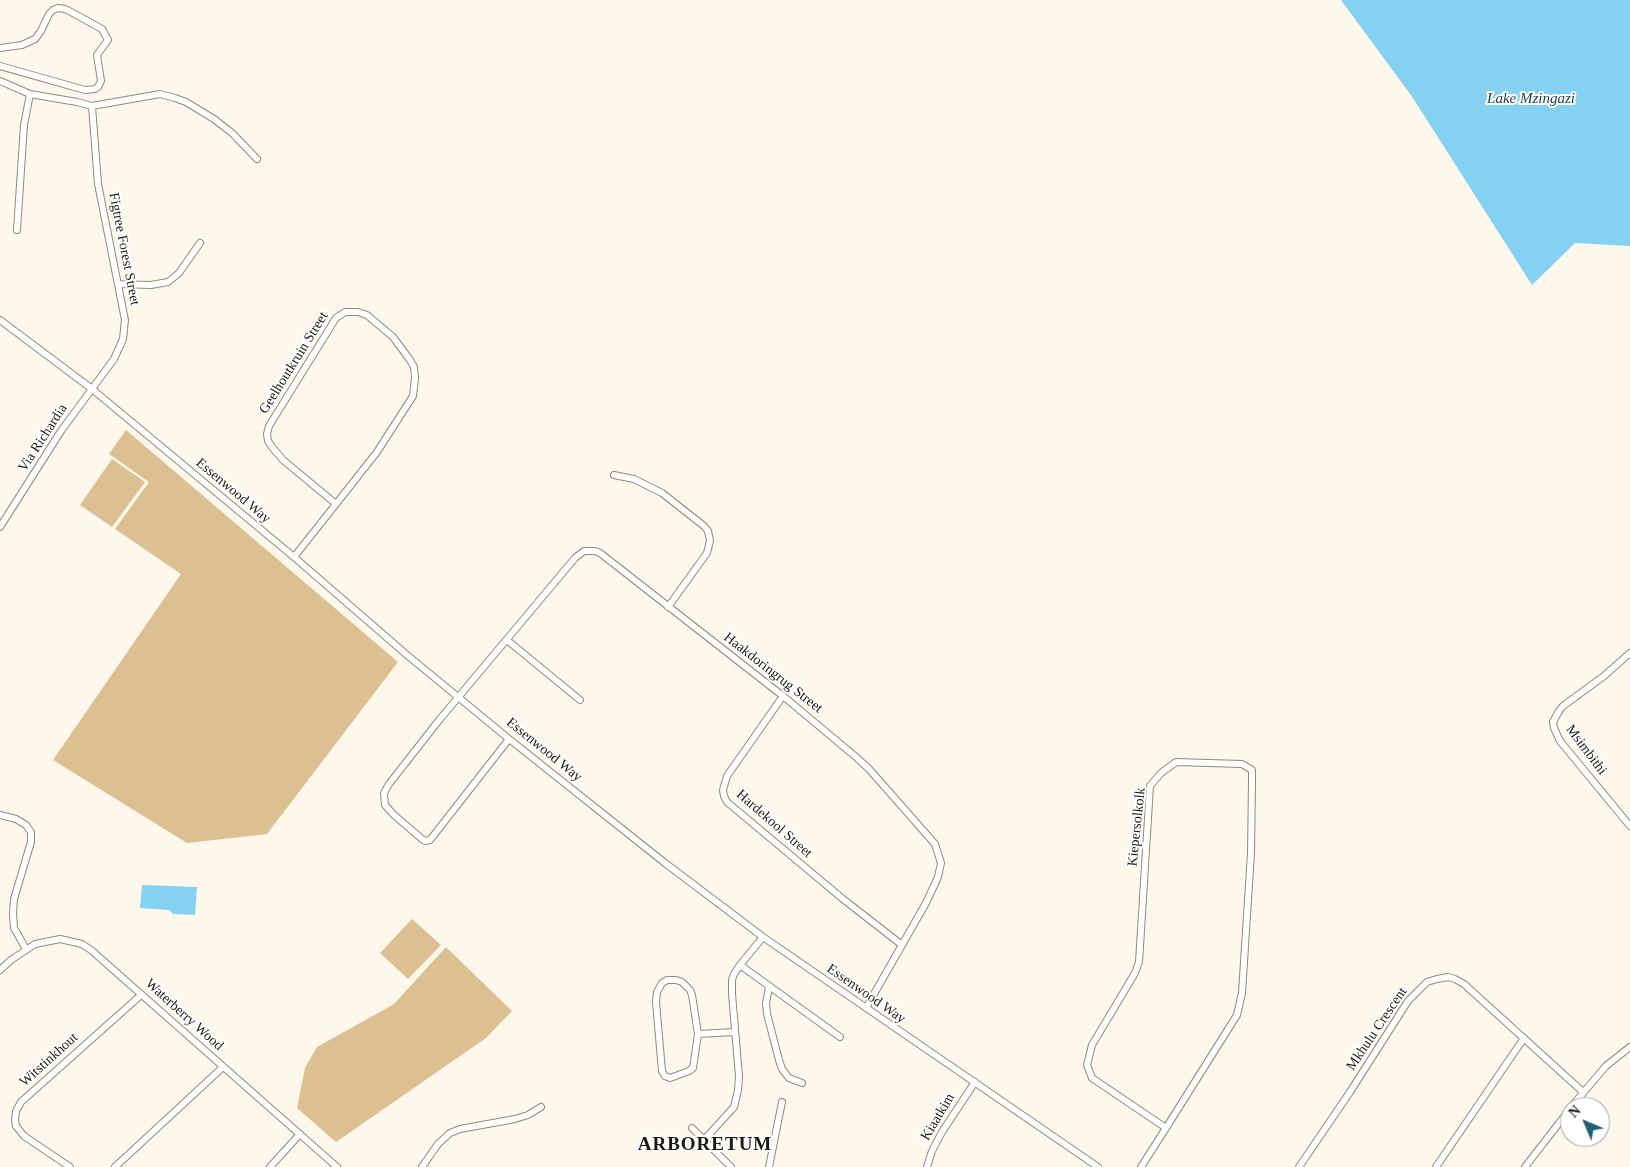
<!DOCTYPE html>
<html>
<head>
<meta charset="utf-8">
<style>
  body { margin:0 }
  #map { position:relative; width:1630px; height:1167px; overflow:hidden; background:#fef7eb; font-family:"Times New Roman",serif }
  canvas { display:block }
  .north { position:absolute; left:1560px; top:1097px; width:50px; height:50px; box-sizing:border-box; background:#fff; border:1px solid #a5a3a0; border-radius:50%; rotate:315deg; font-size:14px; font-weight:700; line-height:20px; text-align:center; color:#1d1912 }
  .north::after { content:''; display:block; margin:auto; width:18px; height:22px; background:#205f75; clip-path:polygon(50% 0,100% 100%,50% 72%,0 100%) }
</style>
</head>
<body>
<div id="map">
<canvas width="1630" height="1167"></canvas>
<div class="north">N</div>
</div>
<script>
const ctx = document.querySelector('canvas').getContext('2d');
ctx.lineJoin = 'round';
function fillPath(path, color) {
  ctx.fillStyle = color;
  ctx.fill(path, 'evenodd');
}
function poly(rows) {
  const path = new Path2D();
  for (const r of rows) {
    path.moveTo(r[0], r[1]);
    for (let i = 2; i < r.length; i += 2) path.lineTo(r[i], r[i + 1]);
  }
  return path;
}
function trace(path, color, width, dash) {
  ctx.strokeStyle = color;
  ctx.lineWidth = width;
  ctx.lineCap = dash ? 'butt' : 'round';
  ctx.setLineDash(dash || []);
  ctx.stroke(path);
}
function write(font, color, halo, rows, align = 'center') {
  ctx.font = font + ' "Times New Roman",serif';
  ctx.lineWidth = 4;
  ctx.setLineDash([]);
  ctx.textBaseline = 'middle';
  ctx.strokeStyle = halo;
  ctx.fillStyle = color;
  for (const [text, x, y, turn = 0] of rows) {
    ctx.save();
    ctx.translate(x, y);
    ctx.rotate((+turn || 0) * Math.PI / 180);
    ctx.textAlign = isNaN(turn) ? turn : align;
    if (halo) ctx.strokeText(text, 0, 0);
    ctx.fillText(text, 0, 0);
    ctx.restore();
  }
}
fillPath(poly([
  [126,430,398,662,267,834,187,843,53,760,181,574,115,529,149,482,109,454],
  [112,459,145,482,112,527,80,505],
  [412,919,441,945,408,979,380,953],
  [446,947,512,1011,486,1038,336,1142,297,1108,305,1068,317,1047,394,1004]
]), '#dcc091');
fillPath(poly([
  [1341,0,1630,0,1630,246,1575,243,1532,285,1413,98],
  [142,885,197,887,195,915,173,914,169,910,140,908]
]), '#84d1f1');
const street = poly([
  [0,48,22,45,35,39,41,31,49,14,53,10,58,8,65,9,73,13,102,29,108,40,97,55,101,81,98,87,95,89,85,90,0,66],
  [0,81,30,94,77,102,92,106,160,94,175,98,186,102,214,119,232,133,257,159],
  [17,230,24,125,30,94],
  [119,284,151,285,168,282,179,273,200,243],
  [0,320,92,389,294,557,407,655,509,739,665,863,763,937,1098,1167],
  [614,475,634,479,662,493,704,526,708,531,710,541,707,553,668,607],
  [0,527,61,431,114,359,123,339,125,320,98,184,92,106],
  [294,557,336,504,377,452,413,396,415,378,414,367,410,360,393,337,367,315,358,312,345,312,336,318,269,426,267,434,268,441,272,447,283,460,336,504],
  [507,640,580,700],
  [1630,653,1604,676,1563,706,1559,711,1553,722,1554,728,1560,741,1630,826],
  [783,696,727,776,723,790,724,796,727,802,843,899,902,945],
  [509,739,430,840,425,841,422,839,394,815,385,805,384,793,389,784,440,719,575,558,584,551,595,551,600,553,783,696,856,757,869,769,935,844,941,863,938,877,926,903,866,1008],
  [0,815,16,819,26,825,31,832,31,842,14,899,13,914,14,928,26,949],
  [740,965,840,1037],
  [0,970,11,960,35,944,60,939,82,944,91,950,337,1167],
  [667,980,676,980,682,982,690,990,692,995,698,1034,693,1068,689,1071,670,1078,665,1076,662,1071,656,1002,657,992,662,983,667,980],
  [769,987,766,1003,767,1014,779,1060,782,1069,789,1078,802,1083],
  [698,1034,735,1032],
  [1571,1107,1606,1066,1630,1047],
  [692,1128,731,1167],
  [704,1140,734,1107,738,1090,739,1076,732,994,732,980,734,974,740,965,763,937],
  [70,1167,24,1136,16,1126,15,1120,16,1111,21,1102,141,995],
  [115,1167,223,1067],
  [270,1167,300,1134],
  [422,1167,438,1144,450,1133,460,1129,515,1119,528,1115,541,1107],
  [769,1167,782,1102],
  [927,1167,932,1151,942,1132,975,1082],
  [1141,1167,1166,1128,1237,1015,1242,993,1251,853,1252,782,1252,770,1242,764,1176,762,1161,773,1150,786,1139,962,1135,973,1092,1045,1087,1065,1092,1078,1166,1128],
  [1299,1167,1350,1092,1408,1001,1427,982,1437,979,1448,977,1455,979,1464,984,1583,1092],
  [1436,1167,1524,1038],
  [1525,1167,1570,1109]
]);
trace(street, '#948977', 8);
trace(street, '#fff', 6);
write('14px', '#1d1912', '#fff', [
  ["Figtree Forest Street",124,249,79],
  ["Geelhoutkruin Street",294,363,-58],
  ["Via Richardia",43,438,-57],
  ["Essenwood Way",233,491,40],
  ["Haakdoringrug Street",773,673,38],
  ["Essenwood Way",544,750,39],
  ["Msimbithi",1586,750,53],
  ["Hardekool Street",774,824,41],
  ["Kiepersolkolk",1137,827,-84],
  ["Essenwood Way",866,994,35],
  ["Waterberry Wood",184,1015,42],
  ["Mkhulu Crescent",1377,1029,-56],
  ["Witstinkhout",49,1060,-42],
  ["Kiaatkim",938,1117,-59]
]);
write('italic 15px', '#1a3e4c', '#fff', [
  ["Lake Mzingazi",1531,99]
]);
ctx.letterSpacing = '1px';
write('bold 19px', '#1d1912', '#fff', [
  ["ARBORETUM",705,1145]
]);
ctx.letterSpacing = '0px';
</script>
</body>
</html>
